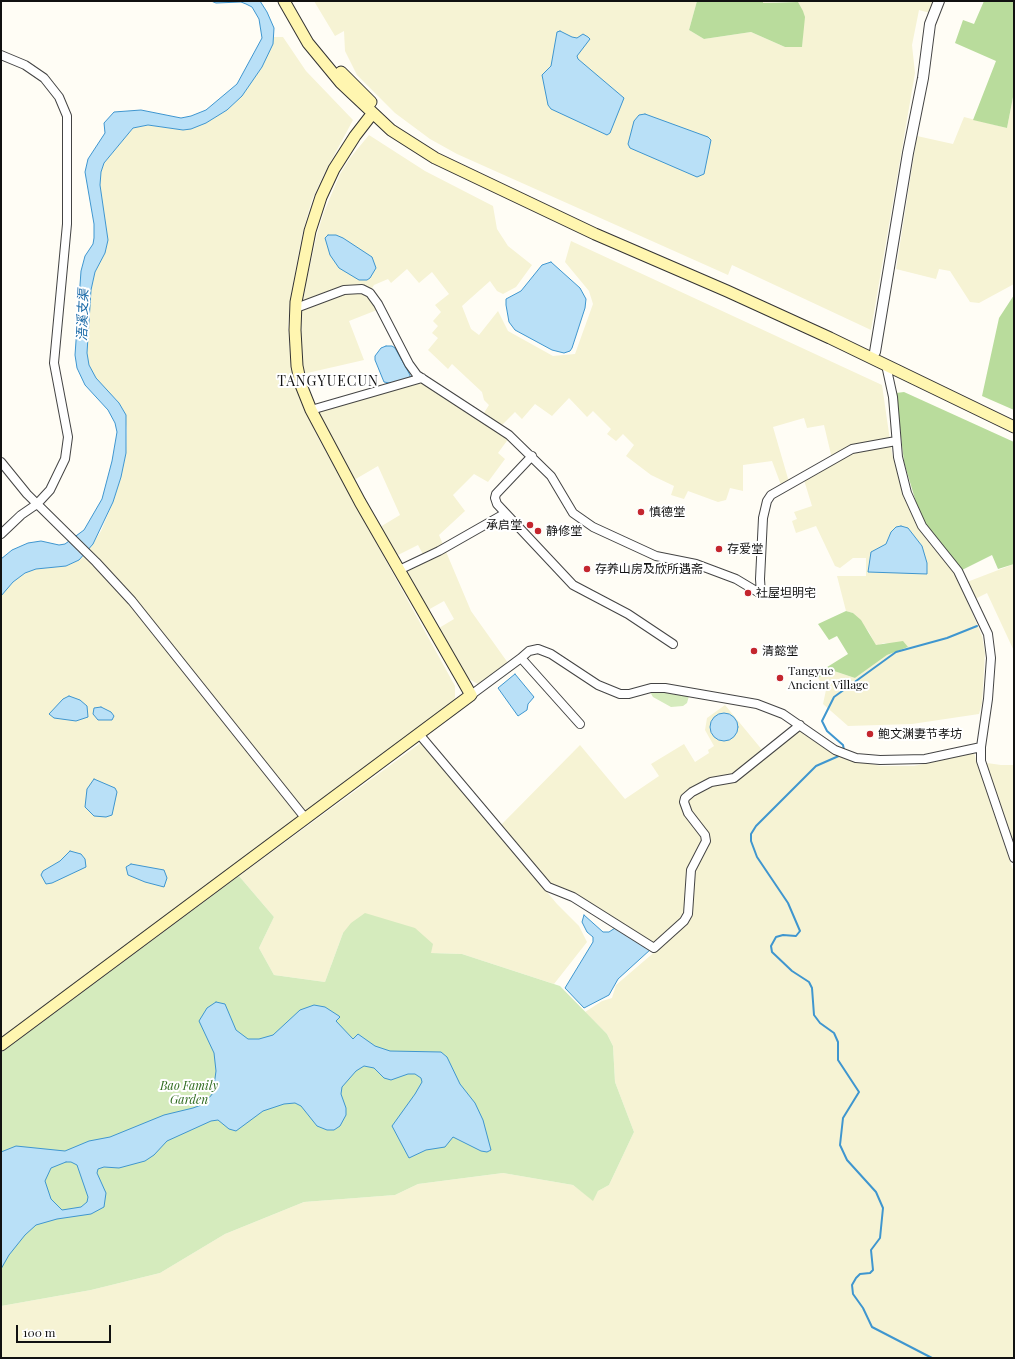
<!DOCTYPE html>
<html>
<head>
<meta charset="utf-8">
<style>
  body { margin:0 }
  #map { position:relative; width:1015px; height:1359px; overflow:hidden; background:#fffdf5; font-family:"Playfair Display",serif }
  canvas { display:block }
  .frame { position:absolute; inset:0; border:2px solid #111; pointer-events:none }
  .scale { position:absolute; left:16px; top:1325px; width:95px; height:18px; box-sizing:border-box; border:2px solid #111; border-top:0; padding-left:5px; font-size:12px; line-height:14px; white-space:nowrap; color:#111; -webkit-text-stroke:3px #fff; paint-order:stroke }
</style>
</head>
<body>
<div id="map">
<canvas width="1015" height="1359"></canvas>
<div class="frame"></div>
<div class="scale">100 m</div>
</div>
<script>
const ctx = document.querySelector('canvas').getContext('2d');
ctx.lineJoin = 'round';
function fillPath(path, color) {
  ctx.fillStyle = color;
  ctx.fill(path, 'evenodd');
}
function poly(rows) {
  const path = new Path2D();
  for (const r of rows) {
    if (r.length === 3) {
      path.moveTo(r[0] + r[2], r[1]);
      path.arc(r[0], r[1], r[2], 0, 2 * Math.PI);
      continue;
    }
    path.moveTo(r[0], r[1]);
    for (let i = 2; i < r.length; i += 2) path.lineTo(r[i], r[i + 1]);
  }
  return path;
}
function trace(path, color, width, dash) {
  ctx.strokeStyle = color;
  ctx.lineWidth = width;
  ctx.lineCap = dash ? 'butt' : 'round';
  ctx.setLineDash(dash || []);
  ctx.stroke(path);
}
function write(font, color, halo, rows, align = 'center') {
  ctx.font = font + ' "Playfair Display","Noto Sans SC",serif';
  ctx.lineWidth = 4;
  ctx.setLineDash([]);
  ctx.textBaseline = 'middle';
  ctx.strokeStyle = halo;
  ctx.fillStyle = color;
  for (const [text, x, y, turn = 0] of rows) {
    ctx.save();
    ctx.translate(x, y);
    ctx.rotate((+turn || 0) * Math.PI / 180);
    ctx.textAlign = isNaN(turn) ? turn : align;
    if (halo) ctx.strokeText(text, 0, 0);
    ctx.fillText(text, 0, 0);
    ctx.restore();
  }
}
fillPath(poly([
  [314,1,697,1,689,30,704,39,751,32,785,47,802,47,804,14,794,1,763,3,763,1,933,1,930,13,919,10,912,45,915,73,871,330,732,265,728,275,457,154,430,139,395,113,357,75,345,51,344,31,335,36],
  [274,37,283,37,306,71,353,120,323,176,312,200,302,235,291,295,288,326,290,352,301,399,316,434,455,686,455,700,1,1040,1,596,13,582,25,573,36,569,66,566,79,560,86,554,101,531,113,502,121,477,126,453,127,430,124,411,116,399,105,390,96,378,89,365,87,353,91,290,95,272,105,253,108,240,100,185,101,172,104,163,133,128,148,125,183,130,206,123,227,110,242,96,262,67],
  [1014,92,1014,284,979,303,970,302,950,271,939,269,936,279,896,269,917,136,953,144,964,117,1007,128],
  [369,135,425,171,493,206,497,229,508,246,532,265,516,287,503,294,497,291,490,281,462,306,471,329,479,335,498,311,508,331,553,356,575,354,593,304,589,291,565,262,571,241,882,385,892,454,907,502,925,538,956,575,982,636,985,653,982,703,979,714,912,724,848,726,823,704,826,690,818,678,831,670,855,678,887,655,908,647,884,643,876,646,869,632,853,613,846,611,837,576,866,576,866,558,853,558,840,568,835,566,816,526,796,533,792,521,797,519,794,512,812,506,804,480,833,463,824,425,807,428,804,418,773,427,789,482,781,485,772,461,743,465,743,491,730,488,726,500,718,502,688,491,684,499,671,495,674,486,651,475,626,456,634,445,623,434,616,441,607,434,611,429,593,411,587,417,569,398,552,416,535,404,522,419,515,412,498,429,509,438,498,453,505,459,488,482,474,474,453,495,465,511,439,535,471,611,508,663,478,684,469,679,439,628,454,619,444,601,428,610,407,570,426,560,418,545,396,556,380,527,400,515,378,466,354,480,316,411,421,380,482,416,489,405,484,400,482,392,452,364,448,369,428,350,438,338,432,333,438,326,433,321,441,312,435,305,449,294,432,272,419,283,407,269,391,283,388,279,374,285,368,295,377,310,349,321,364,360,303,374,301,340,302,308,307,279,317,234,324,212,340,174,350,158],
  [1014,564,1014,651,987,593,975,599,967,582],
  [725,705,763,751,795,727,812,740,847,759,881,766,914,766,974,753,1014,873,1014,1358,1,1358,1,1306,91,1290,160,1273,225,1234,304,1202,395,1195,418,1184,503,1173,573,1185,593,1200,598,1191,609,1185,634,1132,615,1082,613,1046,607,1034,585,1012,602,1001,612,998,616,985,658,949,553,888,499,827,580,745,625,799,659,776,651,764,684,744,695,762,709,753,708,750,714,746,705,730,707,718],
  [422,742,557,904,579,926,587,942,554,984,462,954,430,953,343,933,325,982,274,975,259,948,274,917,239,876],
  [987,763,1001,765,1014,765,1014,848,987,772]
]), '#f6f3d4');
fillPath(poly([
  [662,691,689,696,687,703,683,706,671,707,653,697,650,692],
  [239,876,274,917,259,948,274,975,325,982,343,933,351,923,365,913,415,928,433,944,431,953,462,954,560,986,607,1034,613,1046,615,1082,634,1132,609,1185,598,1191,593,1201,573,1185,503,1173,418,1184,395,1195,304,1202,225,1234,160,1273,91,1290,1,1306,1,1053]
]), '#d5ebbd');
fillPath(poly([
  [697,1,763,1,763,3,798,2,803,11,805,17,802,47,785,47,751,32,704,39,689,30],
  [984,1,1014,1,1014,92,1007,128,973,120,996,61,955,43,963,20,974,24],
  [1014,295,1014,410,982,396,999,318],
  [904,392,1014,442,1014,564,998,569,992,555,962,570,927,528,918,509,904,462,896,393],
  [846,611,853,613,861,620,876,645,903,641,908,647,887,655,855,678,831,670,818,678,816,674,848,654,837,636,829,640,818,624]
]), '#b9dc9c');
const water = poly([
  [211,1,260,1,267,12,274,28,273,44,262,67,242,96,227,110,206,123,191,129,183,130,148,125,133,128,104,163,101,172,100,185,108,240,105,253,95,272,91,290,87,353,89,365,96,378,119,403,126,415,126,453,121,477,113,502,93,544,79,560,66,566,36,569,25,573,13,582,1,596,1,559,12,550,28,543,41,541,59,545,65,544,84,530,102,499,112,461,117,432,115,423,108,410,85,385,77,368,75,355,81,271,85,256,93,244,94,238,94,224,85,172,88,159,105,133,104,123,114,112,141,110,181,118,191,116,206,110,237,84,262,38,259,19,252,7,246,4,241,2,216,3,211,1],
  [560,31,572,37,577,38,583,34,588,37,590,39,577,56,578,59,624,98,610,133,607,135,551,109,548,105,542,75,551,66,557,32,560,31],
  [645,114,708,137,711,140,704,174,697,177,630,148,628,144,634,121,639,115,645,114],
  [328,235,336,235,343,238,372,257,376,268,370,278,367,280,359,280,339,268,330,255,325,238,328,235],
  [551,262,580,288,586,299,585,308,572,348,570,351,564,353,552,350,515,330,509,322,506,305,506,299,521,291,542,265,551,262],
  [386,346,392,346,395,348,410,375,410,379,395,384,384,382,375,360,375,356,381,348,386,346],
  [901,526,908,528,922,546,927,563,927,574,868,572,871,552,886,544,891,532,896,527,901,526],
  [515,674,534,697,528,704,527,710,518,716,498,688,515,674],
  [69,696,80,700,87,706,88,717,76,721,54,718,49,714,63,699,69,696],
  [101,707,111,712,114,716,112,720,98,720,93,714,94,708,101,707],
  [724,727,14],
  [94,779,115,788,117,792,112,815,106,817,94,816,85,807,87,789,94,779],
  [70,851,81,854,85,859,86,867,52,883,46,884,41,875,43,871,60,861,70,851],
  [131,864,164,870,167,878,164,887,145,882,128,875,126,867,131,864],
  [584,915,603,932,609,932,618,926,651,949,618,979,609,995,584,1008,565,988,593,942,593,937,587,932,582,922,584,915],
  [216,1002,225,1004,236,1030,248,1039,259,1039,273,1035,300,1010,314,1005,325,1007,339,1016,340,1017,336,1021,353,1039,358,1034,375,1046,390,1051,441,1052,447,1057,460,1084,475,1103,483,1120,491,1150,487,1152,481,1151,453,1137,445,1147,426,1150,409,1158,392,1126,415,1094,422,1082,421,1078,415,1074,408,1074,391,1080,384,1078,374,1068,364,1066,356,1071,342,1087,341,1094,346,1108,346,1115,340,1126,334,1130,327,1130,317,1126,301,1106,295,1103,284,1104,263,1111,236,1131,229,1129,218,1120,211,1121,167,1141,154,1155,145,1161,119,1168,104,1167,98,1169,97,1173,106,1193,104,1207,91,1214,57,1219,36,1225,25,1235,9,1255,1,1269,1,1152,16,1146,65,1151,89,1141,110,1137,164,1115,193,1108,204,1104,213,1093,216,1071,214,1053,199,1021,207,1008,216,1002],
  [66,1162,71,1162,77,1165,88,1197,87,1202,81,1207,62,1210,51,1199,45,1181,51,1168,66,1162]
]);
fillPath(water, '#b9e0f7');
trace(water, '#3f96cf', 1);
trace(poly([
  [844,750,843,745,827,731,822,721,834,697,896,652,947,638,977,626],
  [841,755,816,766,756,826,751,834,751,841,757,857,788,903,800,931,796,936,783,935,776,937,771,946,772,952,792,971,809,982,812,988,814,1015,820,1023,834,1033,838,1042,838,1060,859,1092,843,1118,840,1145,847,1160,876,1192,883,1208,880,1238,871,1250,873,1270,870,1273,860,1274,856,1278,852,1285,853,1294,863,1308,872,1327,932,1358]
]), '#3f96cf', 2);
const minor = poly([
  [1,55,25,65,44,78,59,97,67,116,67,224,54,363,68,437,65,459,50,490,37,504,21,515,1,534],
  [296,308,344,290,362,289,370,293,378,304,409,364,417,375,509,435,551,476,573,513,593,527,656,556,696,564,736,579,761,594],
  [886,365,893,397,898,457,907,493,922,526,958,571,988,634,991,658,988,699,981,747,981,761,1014,858],
  [311,410,422,378],
  [532,456,496,494,495,498,497,504,573,585,628,614,673,644],
  [1,462,27,494,96,562,132,601,306,819],
  [399,570,439,551,504,514],
  [761,594,760,579,763,518,767,501,771,495,852,449,896,441],
  [521,658,529,651,538,649,551,654,598,685,620,694,629,694,651,688,665,688,757,704,783,714,835,750,856,758,880,760,925,759,981,747],
  [471,695,521,658,580,724],
  [419,734,548,887,573,897,654,948,684,921,688,914,691,870,706,841,705,835,688,813,684,802,685,798,692,792,711,782,734,778,800,725]
]);
const tertiary = poly([
  [875,352,908,153,923,78,930,24,939,1]
]);
const secondary = poly([
  [284,1,308,43,341,83,391,130,435,158,595,234,727,291,830,338,1014,427],
  [341,72,371,102],
  [1,1045,471,695,360,502,311,410,301,385,297,366,295,330,296,302,310,231,321,197,334,169,355,136,372,114]
]);
trace(minor, '#444', 10);
trace(tertiary, '#444', 12);
trace(secondary, '#333', 13);
trace(minor, '#fff', 8);
trace(tertiary, '#fff', 10);
trace(secondary, '#fff6b0', 11);
for (const [x, y, r, color] of [
  [641,512,4,"#c4262e"],
  [530,525,4,"#c4262e"],
  [538,531,4,"#c4262e"],
  [719,549,4,"#c4262e"],
  [587,569,4,"#c4262e"],
  [748,593,4,"#c4262e"],
  [754,651,4,"#c4262e"],
  [780,678,4,"#c4262e"],
  [870,734,4,"#c4262e"]
]) {
  const dot = new Path2D();
  dot.arc(x, y, r, 0, 2 * Math.PI);
  ctx.fillStyle = color;
  ctx.fill(dot);
  trace(dot, '#fff', 1.5);
}
write('12px', '#111', '#fff', [
  ["慎德堂",649,512],
  ["承启堂",522,525,"right"],
  ["静修堂",546,531],
  ["存爱堂",727,549],
  ["存养山房及欣所遇斋",595,569],
  ["社屋坦明宅",756,593],
  ["清懿堂",762,651],
  ["Tangyue",788,671],
  ["Ancient Village",788,685],
  ["鲍文渊妻节孝坊",878,734]
], 'left');
write('italic 12px', '#2f6b1f', '#fff', [
  ["Bao Family",189,1086],
  ["Garden",189,1100]
]);
write('italic 13px', '#1768a6', '#fff', [
  ["浯溪支渠",83,315,-88]
]);
ctx.letterSpacing = '1px';
write('14px', '#111', '#fff', [
  ["TANGYUECUN",328,382]
]);
ctx.letterSpacing = '0px';
</script>
</body>
</html>
